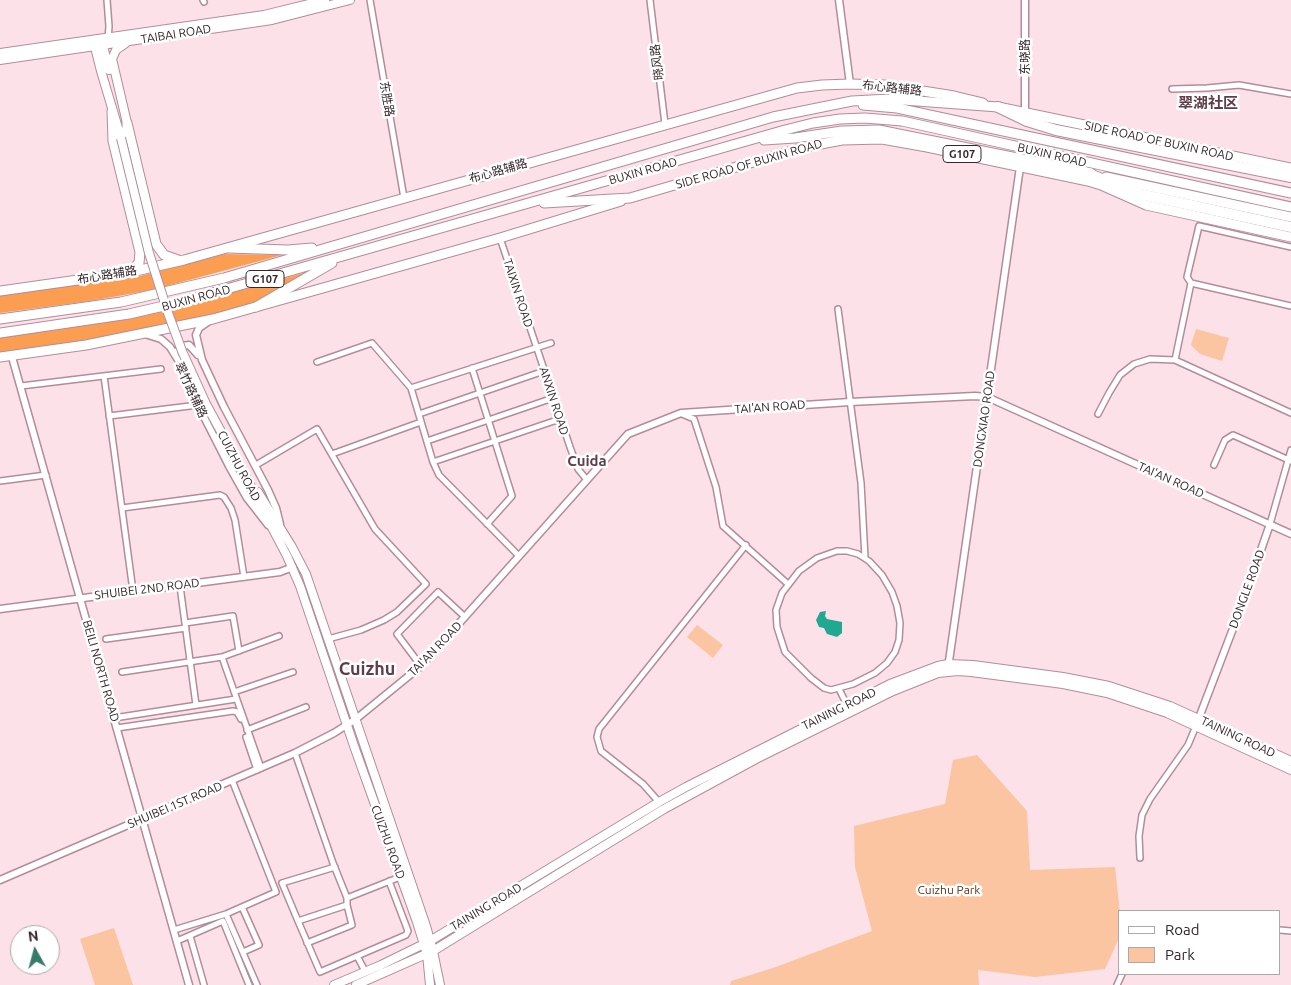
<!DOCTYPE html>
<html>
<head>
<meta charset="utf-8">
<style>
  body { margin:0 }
  #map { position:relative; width:1291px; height:985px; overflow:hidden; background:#fce1e9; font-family:Ubuntu,sans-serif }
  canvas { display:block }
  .legend { position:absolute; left:1118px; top:910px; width:162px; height:65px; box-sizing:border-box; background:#fff; border:1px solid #aea8aa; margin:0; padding:6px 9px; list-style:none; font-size:15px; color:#35262b }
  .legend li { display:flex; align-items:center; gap:10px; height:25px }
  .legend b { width:25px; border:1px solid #aea8aa }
  .north { position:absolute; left:10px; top:925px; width:50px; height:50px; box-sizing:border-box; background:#fff; border:1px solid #aea8aa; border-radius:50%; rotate:353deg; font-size:14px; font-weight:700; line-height:20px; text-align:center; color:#35262b }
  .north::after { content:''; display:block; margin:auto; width:18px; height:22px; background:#377a6b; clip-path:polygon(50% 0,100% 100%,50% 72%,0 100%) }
</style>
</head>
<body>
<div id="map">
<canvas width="1291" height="985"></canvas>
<ul class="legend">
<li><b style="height:6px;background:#fff"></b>Road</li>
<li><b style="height:14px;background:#fac5a0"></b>Park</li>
</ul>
<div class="north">N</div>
</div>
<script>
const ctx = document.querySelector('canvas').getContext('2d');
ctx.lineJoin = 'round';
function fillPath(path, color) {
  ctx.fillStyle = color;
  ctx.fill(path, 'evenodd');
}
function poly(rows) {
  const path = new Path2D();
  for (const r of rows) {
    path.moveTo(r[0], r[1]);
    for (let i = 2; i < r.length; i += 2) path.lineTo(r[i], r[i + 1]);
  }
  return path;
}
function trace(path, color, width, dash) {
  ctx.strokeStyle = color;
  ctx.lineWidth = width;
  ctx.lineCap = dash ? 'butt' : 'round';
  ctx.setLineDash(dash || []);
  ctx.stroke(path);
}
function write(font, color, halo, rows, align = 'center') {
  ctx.font = font + ' Ubuntu,"Noto Sans SC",sans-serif';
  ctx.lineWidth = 5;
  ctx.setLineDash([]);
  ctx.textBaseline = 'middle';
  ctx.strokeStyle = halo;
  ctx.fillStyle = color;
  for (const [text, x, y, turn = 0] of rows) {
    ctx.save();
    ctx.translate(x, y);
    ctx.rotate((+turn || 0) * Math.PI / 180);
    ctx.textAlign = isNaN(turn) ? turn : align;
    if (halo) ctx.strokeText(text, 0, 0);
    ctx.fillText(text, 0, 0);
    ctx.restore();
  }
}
fillPath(poly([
  [1196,329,1229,338,1222,361,1200,354,1191,345],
  [697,625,723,645,713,658,687,637],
  [977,755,1027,811,1030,870,1115,867,1120,913,1120,936,1105,969,1035,977,978,970,979,985,730,985,731,981,773,968,872,931,855,867,854,826,945,804,953,760],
  [114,928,133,985,95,985,80,939]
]), '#fac5a0');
fillPath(poly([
  [224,254,282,255,152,290,90,301,0,313,0,295,136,277],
  [311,271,253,306,155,329,0,353,0,338,140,316,176,308]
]), '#fc9e52');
fillPath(poly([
  [826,611,825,616,827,619,842,622,842,633,837,637,827,634,824,628,819,627,816,620,820,612]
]), '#21a891');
const minor = poly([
  [107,0,109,26,108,40],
  [203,0,204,2],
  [370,0,404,198],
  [650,0,665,124],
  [1172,89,1207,88,1239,85,1291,94],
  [500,238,570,447,578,469,587,480],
  [1191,283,1291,306],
  [838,309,861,483,865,558],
  [1175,360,1191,283,1187,277,1199,226,1291,247],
  [317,362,372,343,411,388,433,462,439,475,519,556],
  [472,368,512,496,487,524],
  [104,376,133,591],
  [21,386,161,369],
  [411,388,551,343],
  [419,414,544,371],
  [682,414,694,419,716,487,723,526,788,584],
  [1098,414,1109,393,1120,375,1134,364,1150,359,1175,360,1291,413],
  [109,416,198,405],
  [427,441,553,398],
  [332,454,421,422],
  [433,462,560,419],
  [256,465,317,429,375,529,426,584,397,612,384,620,361,630,328,639],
  [1214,465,1225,440,1233,435,1291,461],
  [0,481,46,475],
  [122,508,220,495,224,497,231,508,235,520,244,577],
  [1270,524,1291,450],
  [837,551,847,551,858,554,869,561,882,575,892,592,897,606,900,623,899,640,895,652,887,663,875,673,853,684,831,690,824,688,811,678,785,652,777,627,776,610,782,593,799,571,817,558,837,551],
  [180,586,196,705],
  [185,623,233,616,239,651],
  [106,639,186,628],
  [222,657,279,636],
  [421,666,397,634,438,592,465,617],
  [122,672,222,657,261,768],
  [839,689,847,705],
  [234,692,293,672],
  [114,718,236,699],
  [117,728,233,711,237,712,241,719],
  [247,730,306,707],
  [246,737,257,770],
  [295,753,333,863,347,898],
  [659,802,643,784,601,751,597,737,599,729,746,545],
  [1140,858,1139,836,1142,815,1150,799,1188,745,1196,726],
  [389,881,408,931,406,935,320,972,298,921,347,905,347,898,395,879,400,877],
  [242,907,259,945,243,952],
  [226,914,257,985],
  [298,921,282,883,335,867],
  [174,930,226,914,276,892,232,780],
  [1280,930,1291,931],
  [190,936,204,985],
  [177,941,223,921,249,985],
  [307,943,352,925,347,905],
  [357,956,365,971],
  [1117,985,1122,974]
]);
const tertiary = poly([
  [839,0,850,84],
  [1025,113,1025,0],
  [209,321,199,328,196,335,202,360,224,407,268,490,276,508,280,524],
  [145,334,161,339,170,347,178,360,198,405,229,466,247,498,268,525],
  [178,350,182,346,189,345,198,355],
  [12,357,189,985],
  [0,609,280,572,293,567],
  [948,668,1020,167],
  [1197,723,1242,605,1270,524],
  [0,880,295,753,334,733,356,719,421,666,628,434,681,413,850,402,975,396,987,397,1291,534]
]);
const secondary = poly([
  [101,43,103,46,109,70],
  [97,44,95,47,101,71,121,138],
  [0,53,264,15,325,0],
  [0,60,272,20,350,0],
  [125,137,127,123,112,59,116,50,126,43],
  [258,492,292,547,306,574,426,926,433,951,440,985],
  [259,503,287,556,300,586,354,746,417,922,427,954,430,985],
  [334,985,381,965,430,941,659,802,686,787,890,684,938,666,948,664,973,665,1063,677,1109,686,1170,706,1291,761],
  [356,985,433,951,664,809,756,759,893,691,938,673,958,671,971,672,1063,684,1107,693,1167,713,1291,770]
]);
const primary = poly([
  [112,111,113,141,140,252,139,263,131,271],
  [127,123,156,244,164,255,178,260],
  [0,291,127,273,184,260,797,88,822,85,850,84,885,85,954,96,983,103],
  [0,357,86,345,213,319,500,238,621,201]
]);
const trunk = poly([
  [863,105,897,108,1291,193],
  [764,140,795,138,842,131,879,130,1091,173],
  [1106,177,1291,217],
  [544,203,630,198,805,147,842,140,882,139,927,147,1088,181,1101,185,1146,205,1291,237],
  [229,248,288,250,312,248],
  [256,307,332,263],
  [0,319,121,302,224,278,773,117,852,101,890,99,998,107,1291,168],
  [0,333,129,314,181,302,785,130,813,123,840,119,865,118,902,121,1291,207]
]);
const motorway = poly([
  [998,107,1027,121,1056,130,1291,177],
  [1084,172,1140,194,1291,227]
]);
trace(minor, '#b48c99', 8);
trace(tertiary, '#b48c99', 9);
trace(secondary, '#b48c99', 10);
trace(primary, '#b48c99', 11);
trace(trunk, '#b48c99', 11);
trace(motorway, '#b48c99', 12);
trace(minor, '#fff', 5);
trace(tertiary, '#fff', 6);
trace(secondary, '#fff', 8);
trace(primary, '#fff', 9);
trace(trunk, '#fff', 9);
trace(motorway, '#fff', 10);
const secondaryBridge = poly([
  [121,138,149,253,168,313,182,351,206,404,255,494]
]);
trace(secondaryBridge, '#b48c99', 10, []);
trace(secondaryBridge, '#fff', 8);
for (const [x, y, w] of [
  [962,154,38],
  [265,279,38]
]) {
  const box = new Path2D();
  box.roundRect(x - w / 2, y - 8.5, w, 17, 4);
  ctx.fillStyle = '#fff';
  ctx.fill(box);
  trace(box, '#35262b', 1);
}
write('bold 11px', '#35262b', null, [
  ["G107",962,154],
  ["G107",265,279]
]);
write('12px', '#35262b', '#fff', [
  ["TAIBAI ROAD",176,34,-9],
  ["东晓路",1025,57,-90],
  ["晓风路",657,62,-97],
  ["布心路辅路",892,88,6],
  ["东胜路",387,99,80],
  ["SIDE ROAD OF BUXIN ROAD",1159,141,12],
  ["BUXIN ROAD",1052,155,13],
  ["SIDE ROAD OF BUXIN ROAD",749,164,-16],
  ["布心路辅路",498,171,-16],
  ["BUXIN ROAD",643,171,-16],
  ["布心路辅路",107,275,-9],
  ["TAIXIN ROAD",518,293,72],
  ["BUXIN ROAD",196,298,-15],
  ["翠竹路辅路",191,390,65],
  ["ANXIN ROAD",554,401,72],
  ["TAI'AN ROAD",770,407,-4],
  ["DONGXIAO ROAD",984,419,-82],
  ["CUIZHU ROAD",239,466,62],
  ["TAI'AN ROAD",1171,480,24],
  ["SHUIBEI 2ND ROAD",147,589,-7],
  ["DONGLE ROAD",1247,589,-70],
  ["TAI'AN ROAD",435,649,-46],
  ["BEILI NORTH ROAD",101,671,74],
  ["TAINING ROAD",839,709,-26],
  ["TAINING ROAD",1238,737,25],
  ["SHUIBEI 1ST ROAD",175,805,-23],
  ["CUIZHU ROAD",388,842,70],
  ["TAINING ROAD",486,907,-31]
]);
write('12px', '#5a3416', '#fff', [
  ["Cuizhu Park",949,890]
]);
write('bold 15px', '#5f3d49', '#fff', [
  ["翠湖社区",1208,103],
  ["Cuida",587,461]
]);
write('bold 18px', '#5f3d49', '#fff', [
  ["Cuizhu",367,669]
]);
</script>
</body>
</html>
